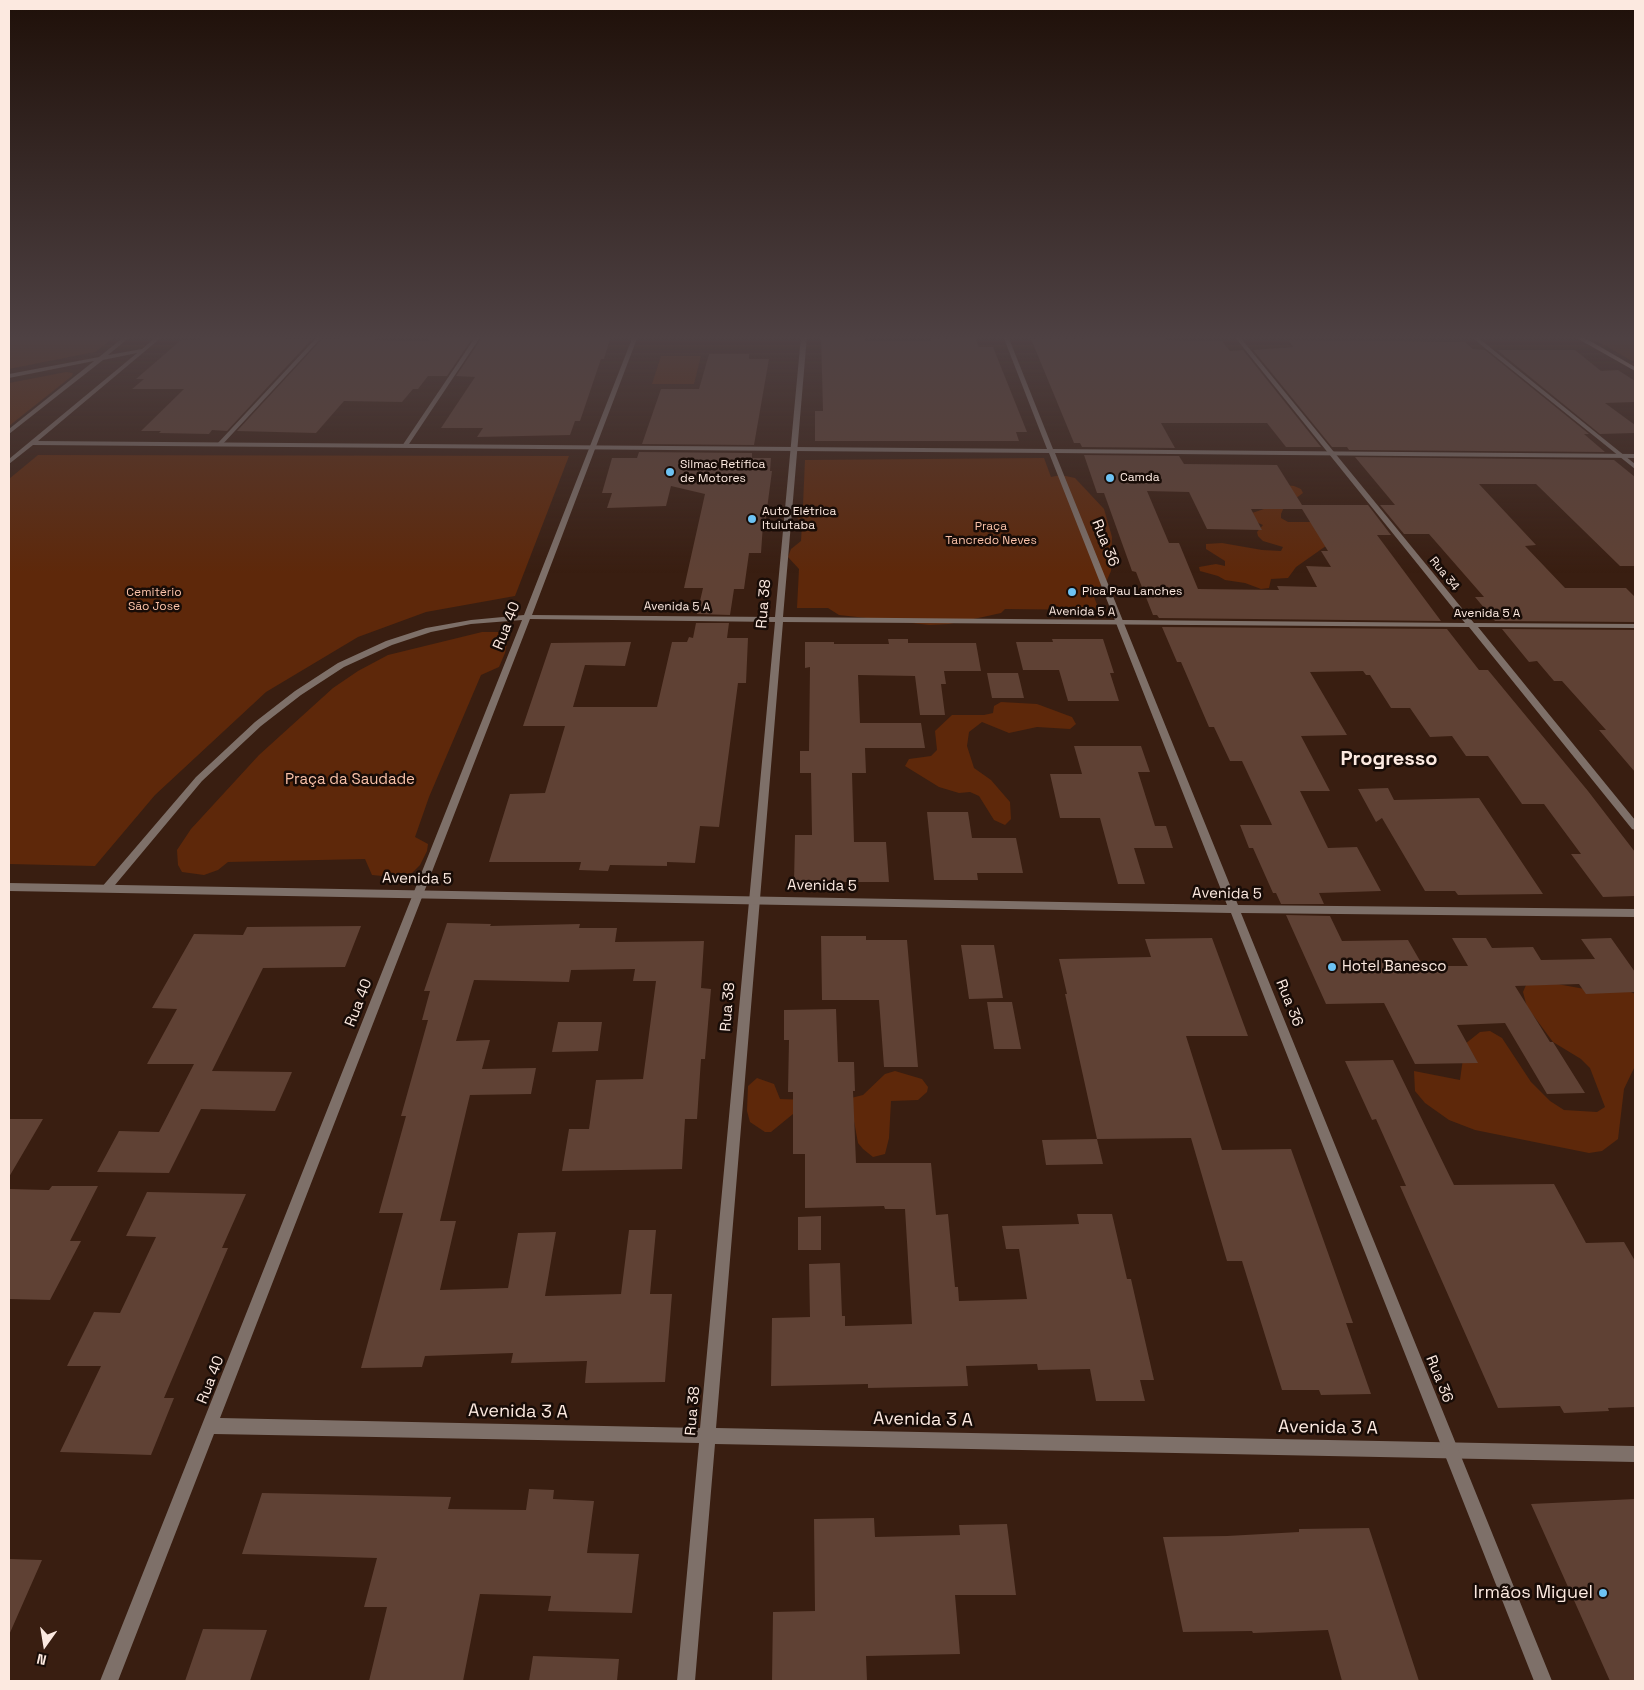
<!DOCTYPE html>
<html>
<head>
<meta charset="utf-8">
<style>
  body { margin:0 }
  #map { position:relative; width:1644px; height:1690px; overflow:hidden; background:#391e11; font-family:"Space Grotesk",sans-serif }
  canvas { display:block }
  .frame { position:absolute; inset:0; border:10px solid #fce9e0; pointer-events:none }
  .north { position:absolute; left:20px; top:1620px; width:50px; height:50px; -webkit-text-stroke:4px #180c07; paint-order:stroke; rotate:193deg; font-size:14px; font-weight:700; line-height:20px; text-align:center; color:#fce9e0 }
  .north::after { content:''; display:block; margin:auto; width:18px; height:22px; background:#fce9e0; clip-path:polygon(50% 0,100% 100%,50% 72%,0 100%) }
</style>
</head>
<body>
<div id="map">
<canvas width="1644" height="1690"></canvas>
<div class="frame"></div>
<div class="north">N</div>
</div>
<script>
const ctx = document.querySelector('canvas').getContext('2d');
ctx.lineJoin = 'round';
function fillPath(path, color) {
  ctx.fillStyle = color;
  ctx.fill(path, 'evenodd');
}
function poly(rows) {
  const path = new Path2D();
  for (const r of rows) {
    path.moveTo(r[0], r[1]);
    for (let i = 2; i < r.length; i += 2) path.lineTo(r[i], r[i + 1]);
  }
  return path;
}
function trace(path, color, width, dash) {
  ctx.strokeStyle = color;
  ctx.lineWidth = width;
  ctx.lineCap = dash ? 'butt' : 'round';
  ctx.setLineDash(dash || []);
  ctx.stroke(path);
}
function write(font, color, halo, rows, align = 'center') {
  ctx.font = font + ' "Space Grotesk",sans-serif';
  ctx.lineWidth = 5;
  ctx.setLineDash([]);
  ctx.textBaseline = 'middle';
  ctx.strokeStyle = halo;
  ctx.fillStyle = color;
  for (const [text, x, y, turn = 0] of rows) {
    ctx.save();
    ctx.translate(x, y);
    ctx.rotate((+turn || 0) * Math.PI / 180);
    ctx.textAlign = isNaN(turn) ? turn : align;
    if (halo) ctx.strokeText(text, 0, 0);
    ctx.fillText(text, 0, 0);
    ctx.restore();
  }
}
fillPath(poly([
  [9,336,116,336,95,352,9,369],
  [1583,336,1635,336,1635,367,1630,364,1635,362,1630,360,1606,346],
  [661,356,701,356,694,384,652,384],
  [66,372,73,373,72,376,9,426,9,383],
  [38,455,569,456,515,596,426,612,358,637,266,692,155,795,95,866,9,864,9,479],
  [1044,458,1051,477,1061,475,1075,478,1104,509,1112,537,1111,571,1107,580,1099,587,1091,589,1099,610,1005,609,1001,613,983,617,949,624,930,625,839,615,828,608,797,608,799,569,788,557,791,549,801,541,802,524,796,516,799,508,803,505,805,460],
  [1274,484,1294,486,1301,489,1303,493,1284,507,1281,514,1281,518,1288,522,1312,522,1333,541,1296,567,1288,578,1271,579,1269,588,1261,589,1245,583,1225,580,1218,576,1200,571,1199,567,1216,564,1225,566,1225,561,1206,549,1206,544,1222,543,1262,550,1281,551,1283,547,1263,541,1258,536,1257,532,1263,525,1254,521,1249,514,1267,508],
  [482,632,498,632,509,635,505,653,499,667,481,675,429,797,415,837,428,844,427,851,420,865,410,875,393,877,372,875,365,859,228,862,218,870,204,875,182,872,178,865,177,850,191,829,259,755,333,688,358,671,388,655],
  [1001,702,1037,704,1072,717,1076,724,1070,729,1037,727,1009,733,982,722,969,732,967,746,974,768,991,780,1010,802,1011,819,1005,825,994,820,979,796,970,792,959,793,939,787,905,766,909,759,931,756,937,750,935,731,952,715,984,715,993,713,994,706],
  [1557,984,1607,993,1616,989,1627,990,1635,994,1635,1066,1624,1089,1618,1139,1602,1151,1589,1153,1475,1130,1449,1120,1425,1103,1415,1091,1414,1071,1460,1080,1465,1044,1480,1032,1490,1031,1502,1038,1531,1082,1550,1101,1564,1110,1597,1112,1605,1107,1590,1068,1581,1059,1553,1042,1533,1015,1528,1011,1523,992,1526,985],
  [895,1071,922,1079,928,1087,927,1092,918,1100,891,1101,889,1138,885,1154,873,1157,863,1149,858,1143,854,1121,850,1110,793,1114,771,1132,765,1132,750,1122,747,1111,748,1086,757,1078,774,1084,780,1099,839,1101,863,1095,885,1074]
]), '#5e280a');
fillPath(poly([
  [204,336,285,336,282,339,312,339,227,431,212,430,209,434,159,433,161,431,141,431,184,389,132,389,144,379,136,379,181,340,200,340],
  [342,336,377,336,373,340,428,341,432,336,474,336,447,376,428,376,418,389,413,389,402,402,344,401,316,433,237,431,322,339,339,339],
  [483,336,611,336,604,359,601,359,580,421,575,421,570,435,477,437,483,428,441,428,475,377,456,376],
  [821,336,865,336,865,341,931,341,931,339,975,338,979,347,993,347,1027,432,1016,432,1019,441,815,441,815,411,823,411],
  [1163,338,1165,340,1222,341,1230,351,1243,350,1321,447,1286,447,1267,423,1161,423,1175,448,1082,447,1080,443,1074,443,1031,339],
  [1288,340,1465,342,1473,349,1485,350,1589,434,1584,434,1605,452,1349,450,1347,447,1332,447,1253,350,1293,347],
  [1497,350,1575,350,1601,371,1618,370,1635,381,1635,402,1605,403,1635,425,1635,433,1600,434],
  [709,354,749,354,749,359,769,359,754,445,642,444,661,389,699,389],
  [639,452,752,453,752,458,771,458,770,471,772,471,765,524,763,524,761,553,749,553,744,589,734,589,730,615,697,614,703,588,684,588,705,494,671,486,666,506,607,508,612,493,602,493,612,458,637,458],
  [1084,455,1179,456,1184,464,1277,465,1302,505,1368,505,1391,535,1377,535,1441,621,1159,618,1157,615,1153,615,1136,572,1132,571,1104,493,1097,493],
  [1147,491,1189,492,1207,529,1262,530,1251,509,1302,509,1328,551,1321,551,1331,567,1306,566,1317,587,1277,586,1279,590,1198,589,1179,543,1169,543],
  [1355,457,1614,460,1635,477,1635,566,1620,566,1536,484,1479,484,1536,545,1525,546,1565,588,1626,588,1635,597,1635,622,1495,621,1475,597,1484,597,1429,534,1404,534,1380,505,1395,505],
  [696,623,729,623,727,638,748,638,746,683,738,683,719,827,700,826,695,863,667,862,667,866,610,865,608,871,579,870,581,862,489,862,510,794,545,793,565,726,523,726,551,643,631,642,625,666,585,665,573,707,657,707,672,642,687,642,689,637,693,638],
  [1162,627,1447,629,1479,670,1488,670,1588,791,1635,852,1635,896,1603,897,1571,854,1581,854,1544,804,1522,804,1488,756,1466,756,1452,736,1430,737,1410,708,1391,708,1370,675,1366,675,1363,671,1310,672,1347,735,1301,736,1330,791,1300,791,1328,848,1357,847,1381,891,1319,893,1324,904,1281,904,1276,893,1273,893,1253,848,1249,848,1240,825,1272,825,1242,761,1230,761,1214,727,1209,727,1181,662,1177,662],
  [1502,629,1635,630,1635,772,1599,730,1606,730,1562,681,1554,681,1537,661,1529,662],
  [888,639,908,639,908,643,976,643,981,671,944,671,946,684,941,684,945,715,920,715,915,676,858,675,860,723,921,723,925,748,865,748,866,773,852,773,854,842,886,842,889,882,794,882,795,835,812,835,811,773,800,773,800,751,809,751,810,667,805,668,805,642,834,642,834,644,889,644],
  [1052,639,1103,639,1114,673,1110,673,1119,701,1068,701,1059,670,1023,670,1016,642,1053,642],
  [987,673,1018,673,1024,698,992,698],
  [1074,746,1141,746,1150,772,1138,772,1155,826,1166,826,1173,848,1134,848,1145,884,1118,884,1100,818,1060,818,1050,774,1082,774],
  [1388,788,1394,800,1479,798,1543,894,1458,895,1455,891,1425,891,1382,818,1376,822,1358,789],
  [927,812,968,812,972,838,1016,838,1023,873,977,873,978,880,934,880],
  [1286,915,1330,916,1342,941,1408,940,1423,966,1468,966,1452,938,1486,938,1492,948,1533,947,1541,960,1595,959,1581,939,1611,938,1635,972,1635,992,1586,994,1579,984,1515,986,1550,1042,1553,1042,1585,1093,1547,1094,1505,1023,1457,1025,1478,1063,1415,1064,1384,1003,1326,1004],
  [447,923,491,924,490,926,580,924,579,928,617,928,615,942,704,941,701,988,711,989,705,1059,701,1059,697,1119,685,1119,682,1169,562,1171,569,1129,589,1129,596,1080,643,1079,656,981,633,981,635,969,571,970,569,982,474,980,456,1041,490,1040,482,1069,536,1068,531,1094,470,1095,440,1221,456,1221,440,1290,508,1288,518,1233,556,1232,545,1296,621,1294,629,1230,656,1230,650,1294,672,1294,665,1382,585,1383,587,1361,511,1363,513,1353,425,1356,422,1367,361,1368,403,1213,379,1213,406,1116,401,1116,428,1020,422,1020,430,991,424,991],
  [361,926,345,967,263,968,212,1071,292,1072,275,1111,201,1109,169,1173,97,1172,119,1131,159,1132,194,1064,147,1064,177,1009,152,1008,194,934,243,935,247,927],
  [821,936,866,936,866,940,907,940,918,1067,884,1067,879,1000,822,1000],
  [1212,938,1248,1036,1186,1036,1222,1150,1291,1149,1353,1323,1346,1323,1371,1394,1321,1395,1319,1390,1282,1390,1242,1261,1227,1261,1191,1138,1097,1139,1065,994,1067,994,1059,959,1151,957,1145,939],
  [961,945,994,945,1003,998,969,999],
  [987,1002,1012,1002,1021,1049,994,1049],
  [836,1009,838,1062,854,1062,855,1091,853,1091,856,1163,931,1163,936,1215,948,1214,955,1287,958,1287,959,1301,1027,1299,1019,1249,1006,1249,1002,1226,1079,1224,1077,1214,1112,1214,1127,1279,1131,1279,1154,1380,1140,1380,1145,1401,1096,1401,1090,1369,1038,1370,1037,1364,966,1366,968,1386,868,1388,868,1384,771,1386,772,1318,810,1317,809,1264,840,1263,842,1316,845,1316,845,1326,912,1324,905,1209,885,1209,884,1206,805,1208,805,1154,793,1154,793,1092,788,1092,789,1040,784,1040,784,1010],
  [558,1022,602,1022,598,1051,552,1052],
  [1393,1060,1454,1185,1554,1184,1586,1243,1624,1242,1635,1261,1635,1407,1608,1408,1609,1411,1564,1413,1560,1406,1498,1408,1400,1186,1406,1186,1376,1119,1372,1120,1345,1061],
  [9,1119,43,1119,9,1177],
  [1097,1139,1103,1164,1046,1165,1042,1140],
  [52,1186,98,1186,70,1241,81,1241,50,1300,9,1299,9,1189,49,1190],
  [147,1192,246,1194,222,1248,228,1248,164,1398,174,1398,151,1455,60,1452,101,1366,67,1366,94,1312,120,1313,156,1237,126,1236],
  [821,1216,821,1250,798,1250,798,1217],
  [529,1489,554,1490,553,1499,594,1501,587,1553,639,1554,632,1613,548,1611,551,1596,480,1594,463,1681,369,1681,387,1607,364,1607,377,1558,242,1554,262,1493,451,1497,448,1509,526,1510],
  [1635,1499,1635,1681,1610,1681,1531,1504],
  [874,1518,875,1537,960,1535,959,1525,1007,1524,1016,1595,955,1595,960,1654,866,1656,867,1681,772,1681,773,1612,815,1611,814,1519],
  [1369,1528,1419,1681,1342,1681,1328,1630,1253,1633,1252,1631,1183,1632,1163,1537,1227,1536,1299,1532,1299,1529],
  [9,1559,42,1560,9,1635],
  [203,1629,267,1630,250,1681,185,1681],
  [533,1656,619,1659,617,1681,529,1681]
]), '#5f4134');
fillPath(poly([
  [318,336,323,336,221,446,217,446,217,444,318,336],
  [476,336,481,336,407,447,403,447,402,446,476,336],
  [633,336,638,336,532,615,775,617,801,336,807,336,783,617,1465,623,1234,336,1239,336,1474,623,1635,624,1635,628,1478,627,1635,820,1635,830,1632,829,1469,627,783,622,716,1428,1635,1446,1635,1462,715,1444,695,1681,677,1681,699,1443,214,1434,118,1681,100,1681,522,620,471,624,431,632,392,645,344,667,301,695,261,726,202,781,110,891,102,891,101,888,196,777,255,722,295,691,338,663,386,641,426,628,471,620,524,615,633,336],
  [530,619,775,622,700,1428,220,1418,530,619],
  [1470,336,1476,336,1635,464,1635,469,1470,336]
]), '#7e7069');
fillPath(poly([
  [125,336,131,336,108,355,142,349,157,336,163,336,38,441,1047,449,1003,336,1008,336,1053,449,1635,454,1635,458,1055,453,1238,905,1635,909,1635,917,1241,913,1552,1681,1534,1681,1231,913,9,891,9,883,1227,905,1049,453,33,445,9,464,9,459,137,353,103,360,9,434,9,429,94,361,9,378,9,374,99,357,125,336]
]), '#7e7069');
fillPath(poly([
  [1573,336,1580,336,1592,342,1635,367,1635,371,1573,336]
]), '#b1998f');
const sky = ctx.createLinearGradient(0, 0, 0, 573);
sky.addColorStop(0, '#1f1009');
sky.addColorStop(0.59, '#4e4143');
sky.addColorStop(1, '#4e414300');
ctx.fillStyle = sky;
ctx.fillRect(0, 0, 1644, 573);
for (const [x, y, r, color] of [
  [670,472,5,"#6dc2f3"],
  [1110,478,5,"#6dc2f3"],
  [752,519,5,"#6dc2f3"],
  [1072,592,5,"#6dc2f3"],
  [1332,967,5,"#6dc2f3"],
  [1603,1593,5,"#6dc2f3"]
]) {
  const dot = new Path2D();
  dot.arc(x, y, r, 0, 2 * Math.PI);
  ctx.fillStyle = color;
  ctx.fill(dot);
  trace(dot, '#180c07', 2);
}
write('12px', '#fce9e0', '#180c07', [
  ["Silmac Retífica",680,465],
  ["de Motores",680,479],
  ["Camda",1120,478],
  ["Auto Elétrica",762,512],
  ["Ituiutaba",762,526],
  ["Pica Pau Lanches",1082,592]
], 'left');
write('12px', '#fac2a9', '#180c07', [
  ["Praça",991,527],
  ["Tancredo Neves",991,541],
  ["Cemitério",154,593],
  ["São Jose",154,607]
]);
write('12px', '#fce9e0', '#180c07', [
  ["Rua 34",1444,574,51],
  ["Avenida 5 A",677,607,1],
  ["Avenida 5 A",1082,612,1],
  ["Avenida 5 A",1487,614]
]);
write('15px', '#fce9e0', '#180c07', [
  ["Rua 36",1105,543,68],
  ["Rua 38",764,604,-85],
  ["Rua 40",507,626,-69],
  ["Avenida 5",417,879,1],
  ["Avenida 5",822,886,1],
  ["Avenida 5",1227,894,1],
  ["Rua 40",359,1003,-69],
  ["Rua 36",1289,1003,68],
  ["Rua 38",728,1007,-85],
  ["Rua 36",1439,1379,68],
  ["Rua 40",211,1380,-69],
  ["Rua 38",693,1411,-85]
]);
write('15px', '#fac2a9', '#180c07', [
  ["Praça da Saudade",350,780]
]);
write('15px', '#fce9e0', '#180c07', [
  ["Hotel Banesco",1342,967]
], 'left');
write('18px', '#fce9e0', '#180c07', [
  ["Avenida 3 A",518,1412,1],
  ["Avenida 3 A",923,1420,1],
  ["Avenida 3 A",1328,1428,1]
]);
write('18px', '#fce9e0', '#180c07', [
  ["Irmãos Miguel",1593,1593]
], 'right');
write('bold 20px', '#fce9e0', '#180c07', [
  ["Progresso",1389,760]
]);
</script>
</body>
</html>
